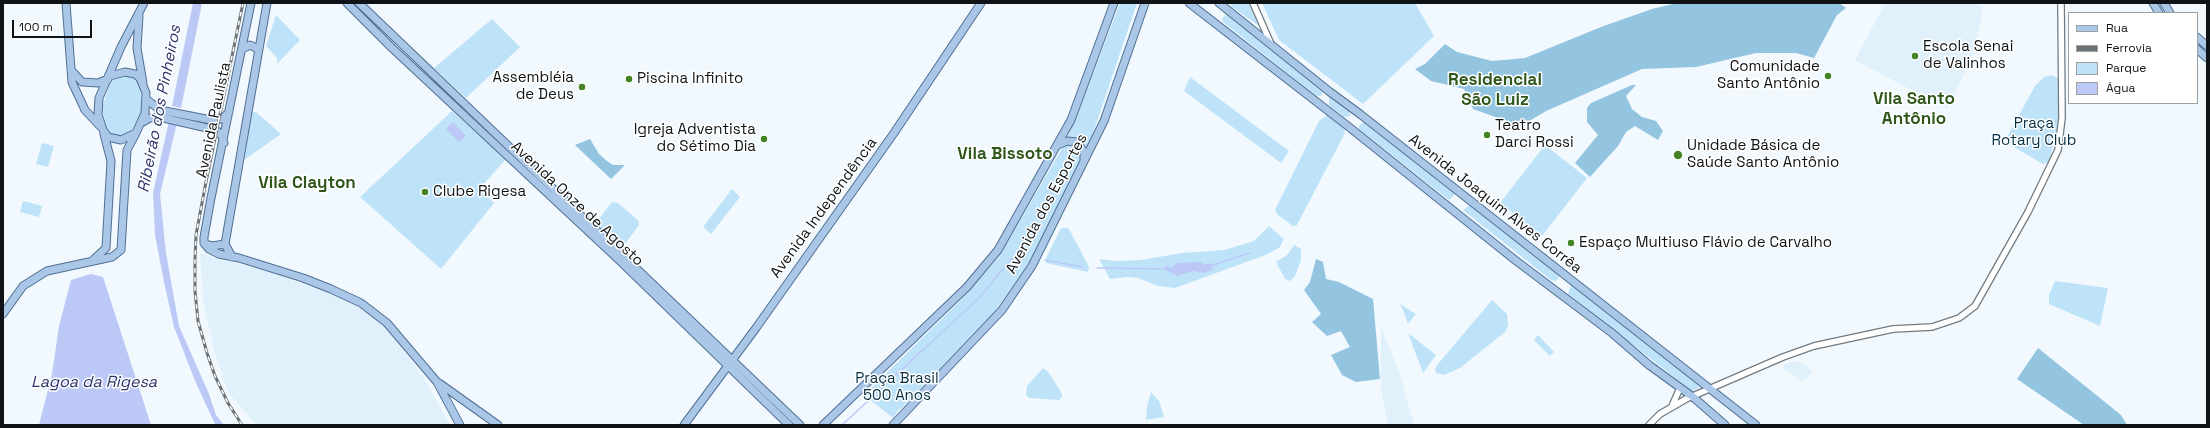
<!DOCTYPE html>
<html>
<head>
<meta charset="utf-8">
<style>
  body { margin:0 }
  #map { position:relative; width:2210px; height:428px; overflow:hidden; background:#f1f9fe; font-family:"Space Grotesk",sans-serif }
  canvas { display:block }
  .frame { position:absolute; inset:0; border:4px solid #0f1315; pointer-events:none }
  .legend { position:absolute; left:2068px; top:12px; width:130px; height:92px; box-sizing:border-box; background:#fff; border:1px solid #9fa1a1; margin:0; padding:5px 7px; list-style:none; font-size:12px; color:#0f1315 }
  .legend li { display:flex; align-items:center; gap:8px; height:20px }
  .legend b { width:20px; border:1px solid #9fa1a1 }
  .scale { position:absolute; left:12px; top:20px; width:80px; height:18px; box-sizing:border-box; border:2px solid #0f1315; border-top:0; padding-left:5px; font-size:12px; line-height:14px; white-space:nowrap; color:#0f1315; -webkit-text-stroke:3px #fff; paint-order:stroke }
</style>
</head>
<body>
<div id="map">
<canvas width="2210" height="428"></canvas>
<div class="frame"></div>
<ul class="legend">
<li><b style="height:5px;background:#abc7e8"></b>Rua</li>
<li><b style="height:5px;background:#6c7275"></b>Ferrovia</li>
<li><b style="height:11px;background:#bee3f9"></b>Parque</li>
<li><b style="height:11px;background:#bcc9f6"></b>Água</li>
</ul>
<div class="scale">100 m</div>
</div>
<script>
const ctx = document.querySelector('canvas').getContext('2d');
ctx.lineJoin = 'round';
function fillPath(path, color) {
  ctx.fillStyle = color;
  ctx.fill(path, 'evenodd');
}
function poly(rows) {
  const path = new Path2D();
  for (const r of rows) {
    path.moveTo(r[0], r[1]);
    for (let i = 2; i < r.length; i += 2) path.lineTo(r[i], r[i + 1]);
  }
  return path;
}
function trace(path, color, width, dash) {
  ctx.strokeStyle = color;
  ctx.lineWidth = width;
  ctx.lineCap = dash ? 'butt' : 'round';
  ctx.setLineDash(dash || []);
  ctx.stroke(path);
}
function write(font, color, halo, rows, align = 'center') {
  ctx.font = font + ' "Space Grotesk",sans-serif';
  ctx.lineWidth = 3;
  ctx.setLineDash([]);
  ctx.textBaseline = 'middle';
  ctx.strokeStyle = halo;
  ctx.fillStyle = color;
  for (const [text, x, y, turn = 0] of rows) {
    ctx.save();
    ctx.translate(x, y);
    ctx.rotate((+turn || 0) * Math.PI / 180);
    ctx.textAlign = isNaN(turn) ? turn : align;
    if (halo) ctx.strokeText(text, 0, 0);
    ctx.fillText(text, 0, 0);
    ctx.restore();
  }
}
fillPath(poly([
  [1885,3,1971,3,1983,7,1975,51,1947,109,1855,60],
  [200,253,268,272,345,298,371,316,390,331,425,380,450,425,257,425,229,394,214,351,203,301],
  [1381,326,1400,375,1414,425,1388,425,1381,389],
  [1799,361,1813,371,1802,382,1783,368,1785,364]
]), '#e0f1fb');
fillPath(poly([
  [1120,3,1137,3,1092,136,1056,218,1029,264,980,332,897,412,893,418,864,395,957,304,998,258,1063,147,1077,116],
  [1232,3,1250,3,1259,26,1231,6],
  [1262,3,1415,3,1434,36,1363,104,1279,40],
  [1228,14,1324,91,1321,96,1316,96,1223,22,1222,18],
  [276,15,300,40,277,64,277,58,266,46],
  [492,19,520,47,466,98,434,68],
  [124,75,135,78,139,83,142,104,141,112,132,131,121,136,111,134,107,128,102,108,111,81],
  [2052,75,2059,79,2058,125,2049,162,2043,164,2007,143,2007,137,2035,86,2044,77],
  [1190,77,1289,151,1281,163,1184,91],
  [1329,97,1333,97,1349,110,1350,116,1344,117,1329,105],
  [452,111,506,159,480,188,494,203,441,269,360,197],
  [253,112,256,112,281,134,244,160,241,158,250,114],
  [1327,115,1344,126,1345,133,1297,225,1293,226,1278,215,1275,210,1319,121],
  [1364,122,1455,194,1449,200,1359,129,1359,125],
  [42,143,54,146,48,167,36,164],
  [1545,145,1587,178,1542,236,1500,203],
  [732,189,740,197,711,234,703,227],
  [23,201,42,206,39,217,20,212],
  [612,202,618,203,639,221,639,225,623,247,617,245,595,224],
  [1470,205,1561,275,1556,281,1551,280,1463,210],
  [1269,226,1284,239,1280,247,1268,254,1175,288,1158,286,1138,278,1128,277,1110,279,1099,259,1115,261,1141,260,1182,253,1224,250,1254,241],
  [1061,228,1068,228,1070,231,1089,267,1088,272,1046,263,1045,260],
  [1294,245,1301,249,1301,260,1295,276,1290,281,1285,279,1276,262,1287,255],
  [2055,281,2108,288,2100,326,2049,304,2049,295],
  [1571,285,1575,286,1698,383,1699,388,1692,391,1568,294],
  [1492,300,1507,314,1508,325,1505,332,1460,368,1444,375,1436,373,1435,369,1438,364],
  [1400,304,1416,314,1408,324,1404,313],
  [1408,333,1436,355,1423,373],
  [1538,335,1554,352,1550,356,1534,340],
  [1043,368,1049,373,1062,394,1062,397,1059,400,1029,398,1026,395,1027,386],
  [1151,392,1159,401,1164,417,1146,420,1147,407]
]), '#bee3f9');
fillPath(poly([
  [1677,3,1839,3,1846,8,1837,15,1814,58,1796,53,1756,53,1696,67,1642,69,1546,111,1521,126,1473,109,1464,89,1431,81,1415,69,1425,64,1445,44,1457,52,1492,61,1525,58,1601,27,1652,9],
  [1632,85,1636,85,1626,96,1632,109,1642,117,1656,121,1663,131,1658,140,1635,126,1626,132,1618,146,1590,177,1575,163,1598,135,1587,122,1587,108,1591,103],
  [590,139,599,154,607,161,613,165,625,165,611,179,575,145],
  [1316,259,1323,262,1326,279,1339,282,1373,299,1380,379,1356,382,1342,375,1331,355,1350,347,1341,331,1327,336,1312,322,1321,314,1304,290,1310,282],
  [2038,348,2121,415,2127,425,2084,425,2017,379]
]), '#93c4e0');
fillPath(poly([
  [193,3,202,3,181,108,172,106],
  [169,121,177,123,160,194,166,253,179,326,209,394,216,415,224,425,215,424,196,383,174,327,164,282,155,235,153,193],
  [453,122,466,136,459,142,446,129],
  [1201,262,1204,265,1211,263,1213,269,1204,273,1193,271,1177,276,1165,270,1165,265,1171,268,1177,263],
  [91,274,103,277,151,425,39,425,52,374,59,326,71,280]
]), '#bcc9f6');
trace(poly([
  [1045,260,1082,267],
  [1210,266,1250,253],
  [1097,268,1166,269],
  [842,425,979,298,1011,259,1020,256]
]), '#bcc9f6', 1.5);
const minor = poly([
  [1253,3,1271,44],
  [1672,406,1680,388],
  [1649,425,1660,414,1686,399,1783,357,1814,346,1893,329,1932,327,1959,318,1975,306,2028,212,2058,150,2062,118,2061,3]
]);
const major = poly([
  [66,3,72,82,85,110,100,126],
  [347,3,392,48,619,260,789,425],
  [359,3,800,425],
  [1189,3,1349,127,1515,260,1612,333,1649,365,1693,397,1725,425],
  [1219,3,1330,92,1360,114,1756,425],
  [2153,3,2159,13],
  [2164,3,2170,13],
  [139,16,137,48,143,83],
  [2197,37,2207,46],
  [242,49,250,45,258,49],
  [2197,49,2207,58],
  [71,70,82,82,98,83,108,79],
  [110,76,125,72,135,74,140,78,146,93,145,113,136,133,121,140,108,137,103,130,98,114,99,98,121,47,144,3],
  [146,99,160,110,211,120,222,119,229,112],
  [141,123,150,118,159,117,216,130,222,136,224,143],
  [1058,145,1067,141,1077,142,1084,152,1084,160],
  [204,243,209,249,219,254,239,258,303,278,331,289,361,303,387,323,437,382,460,425],
  [204,243,204,237,211,198,251,3],
  [206,244,212,246,225,244],
  [121,250,127,150,135,135],
  [232,257,225,244,267,3],
  [94,259,106,248,111,161,104,134],
  [3,314,23,286,47,271,112,257,121,250],
  [439,383,498,425],
  [684,425,756,328,894,133,981,3],
  [823,425,967,287,998,250,1071,120,1114,3],
  [893,425,1002,310,1032,266,1104,121,1145,3]
]);
trace(minor, '#727a7f', 8);
trace(major, '#506f94', 9);
trace(minor, '#fff', 5.5);
trace(major, '#abc7e8', 7);
const rail = poly([
  [242,425,228,403,215,376,207,353,198,321,195,291,195,259,196,235,205,187,243,3]
]);
trace(rail, '#6c7275', 3);
trace(rail, '#fff', 1.5, [4.5]);
for (const [x, y, r, color] of [
  [1915,56,4,"#448323"],
  [1828,76,4,"#448323"],
  [629,79,4,"#448323"],
  [582,87,4,"#448323"],
  [1487,135,4,"#448323"],
  [764,139,4,"#448323"],
  [1678,155,5,"#448323"],
  [425,192,4,"#448323"],
  [1571,243,4,"#448323"]
]) {
  const dot = new Path2D();
  dot.arc(x, y, r, 0, 2 * Math.PI);
  ctx.fillStyle = color;
  ctx.fill(dot);
  trace(dot, '#fff', 1.5);
}
write('15px', '#0f1315', '#fff', [
  ["Escola Senai",1923,47],
  ["de Valinhos",1923,64],
  ["Comunidade",1820,67,"right"],
  ["Santo Antônio",1820,84,"right"],
  ["Assembléia",574,78,"right"],
  ["de Deus",574,95,"right"],
  ["Piscina Infinito",637,79],
  ["Teatro",1495,126],
  ["Darci Rossi",1495,143],
  ["Igreja Adventista",756,130,"right"],
  ["do Sétimo Dia",756,147,"right"],
  ["Unidade Básica de",1687,146],
  ["Saúde Santo Antônio",1687,163],
  ["Clube Rigesa",433,192],
  ["Espaço Multiuso Flávio de Carvalho",1579,243]
], 'left');
write('15px', '#0f1315', '#fff', [
  ["Avenida Paulista",214,120,-78],
  ["Avenida Onze de Agosto",577,204,43],
  ["Avenida dos Esportes",1047,204,-62],
  ["Avenida Joaquim Alves Corrêa",1495,204,38],
  ["Avenida Independência",824,208,-54]
]);
write('15px', '#053044', '#fff', [
  ["Praça",2034,124],
  ["Rotary Club",2034,141],
  ["Praça Brasil",897,379],
  ["500 Anos",897,396]
]);
write('italic 16px', '#2a336a', '#fff', [
  ["Ribeirão dos Pinheiros",160,109,-79],
  ["Lagoa da Rigesa",94,383]
]);
write('bold 17px', '#2f571b', '#fff', [
  ["Residencial",1495,80],
  ["São Luiz",1495,100],
  ["Vila Santo",1914,99],
  ["Antônio",1914,119],
  ["Vila Bissoto",1005,154],
  ["Vila Clayton",307,183]
]);
</script>
</body>
</html>
